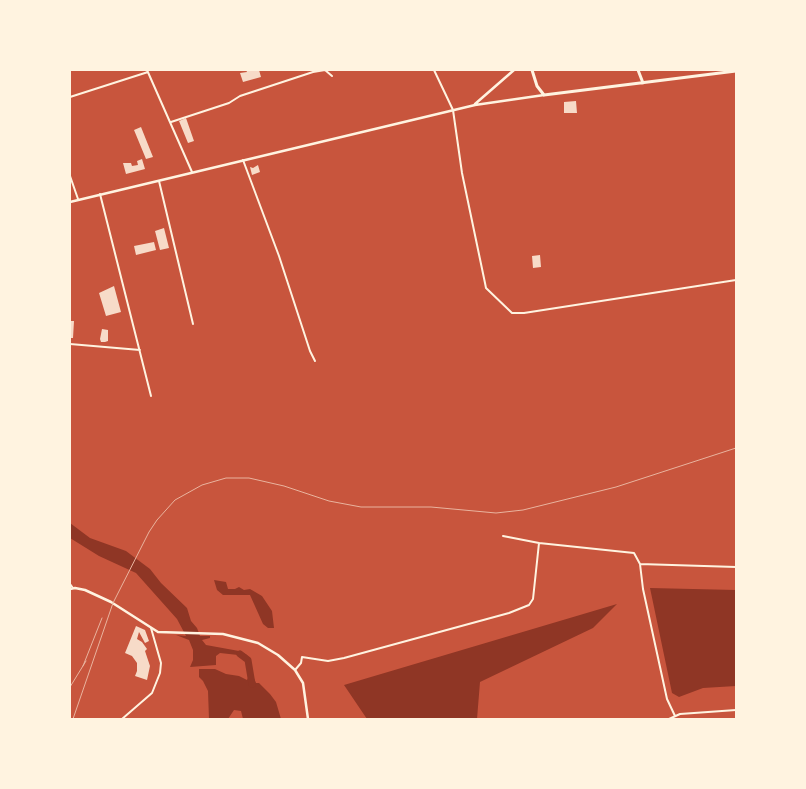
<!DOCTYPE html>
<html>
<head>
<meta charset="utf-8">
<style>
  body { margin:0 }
  #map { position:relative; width:806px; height:789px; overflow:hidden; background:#c8553d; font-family:"Fira Sans Condensed",sans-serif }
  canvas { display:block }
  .frame { position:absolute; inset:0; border:71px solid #fff3e0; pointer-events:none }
</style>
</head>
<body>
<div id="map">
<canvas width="806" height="789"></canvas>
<div class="frame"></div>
</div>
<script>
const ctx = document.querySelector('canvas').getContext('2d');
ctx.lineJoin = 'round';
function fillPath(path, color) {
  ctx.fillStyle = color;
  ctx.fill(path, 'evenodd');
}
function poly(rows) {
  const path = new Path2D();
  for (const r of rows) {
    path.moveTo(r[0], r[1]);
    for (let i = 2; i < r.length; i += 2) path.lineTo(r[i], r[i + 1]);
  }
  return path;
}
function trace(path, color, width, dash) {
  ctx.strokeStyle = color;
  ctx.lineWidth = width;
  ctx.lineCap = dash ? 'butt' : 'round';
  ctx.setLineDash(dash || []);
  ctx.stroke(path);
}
fillPath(poly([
  [70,523,90,538,126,551,150,569,161,583,187,608,191,621,197,628,200,636,210,636,210,638,202,640,206,645,239,651,247,655,249,659,245,659,238,655,220,653,216,656,216,665,190,667,193,660,193,650,189,640,176,635,186,636,177,619,136,573,99,556,70,538],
  [214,580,226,582,228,589,235,589,239,587,244,590,250,589,262,596,272,611,274,628,268,628,263,624,250,595,223,595,217,590],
  [650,588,736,590,736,686,703,688,679,697,672,693],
  [617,604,593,628,480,682,477,719,367,719,344,685],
  [199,669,215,669,226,674,239,676,247,680,249,676,253,676,256,683,259,683,270,694,276,702,281,719,243,719,241,711,234,710,228,719,209,719,208,691,203,681,199,677]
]), '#8f3625');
trace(poly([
  [240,654,248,660,252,684]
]), '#8f3625', 7);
fillPath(poly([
  [246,70,259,70,261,77,243,82,240,73,247,72],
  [576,101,577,113,564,113,564,102],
  [186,118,194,141,188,143,179,121],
  [141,127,153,157,146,159,134,130],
  [142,159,145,169,126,174,123,163,131,163,132,166,138,165,137,161],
  [258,165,260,172,252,175,250,167,253,168],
  [164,228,169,248,160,250,155,231],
  [154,242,156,250,136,255,134,246],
  [540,255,541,267,533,268,532,256],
  [114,286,121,312,106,316,99,293],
  [70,321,74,321,73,338,70,338],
  [102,329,108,330,108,341,105,342,101,342,100,339],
  [136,626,145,630,149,641,145,643,139,632,137,639,142,642,147,649,145,651,150,666,147,680,135,676,137,671,137,663,132,656,125,653]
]), '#f7dbc8');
trace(poly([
  [147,70,192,172],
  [434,70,453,110,462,173,485,283,486,288,512,313,524,313,736,280],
  [70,97,148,72],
  [171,122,229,103,240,96,313,72,325,70,332,76],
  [243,160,279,256,310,351,315,361],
  [70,176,78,199],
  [159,181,193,324],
  [100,194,151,396],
  [70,344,140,350],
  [539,543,634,553,640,564,643,589,667,699,675,716],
  [640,564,736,567],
  [70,584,73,588],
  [295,670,301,663,302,657,328,661,344,658,509,613,529,605,533,599,539,543,503,536],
  [122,719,152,693,160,673,161,663,151,628],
  [669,719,680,714,736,710]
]), '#fff3e0', 2);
trace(poly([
  [475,104,514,70],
  [70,202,475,105,544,95],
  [70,589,75,588,85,590,111,602,158,632,223,634,258,643,278,655,295,670,303,683,308,719]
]), '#fff3e0', 2.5);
trace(poly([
  [532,70,537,86,544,95,736,71],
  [638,70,643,83]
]), '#fff3e0', 3);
trace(poly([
  [83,666,102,618],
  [70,687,86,661],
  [73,719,113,603,149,532,157,520,175,500,202,485,226,478,249,478,284,486,329,501,361,507,431,507,496,513,523,510,616,487,736,448]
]), '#e9b49f', 1);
</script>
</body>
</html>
